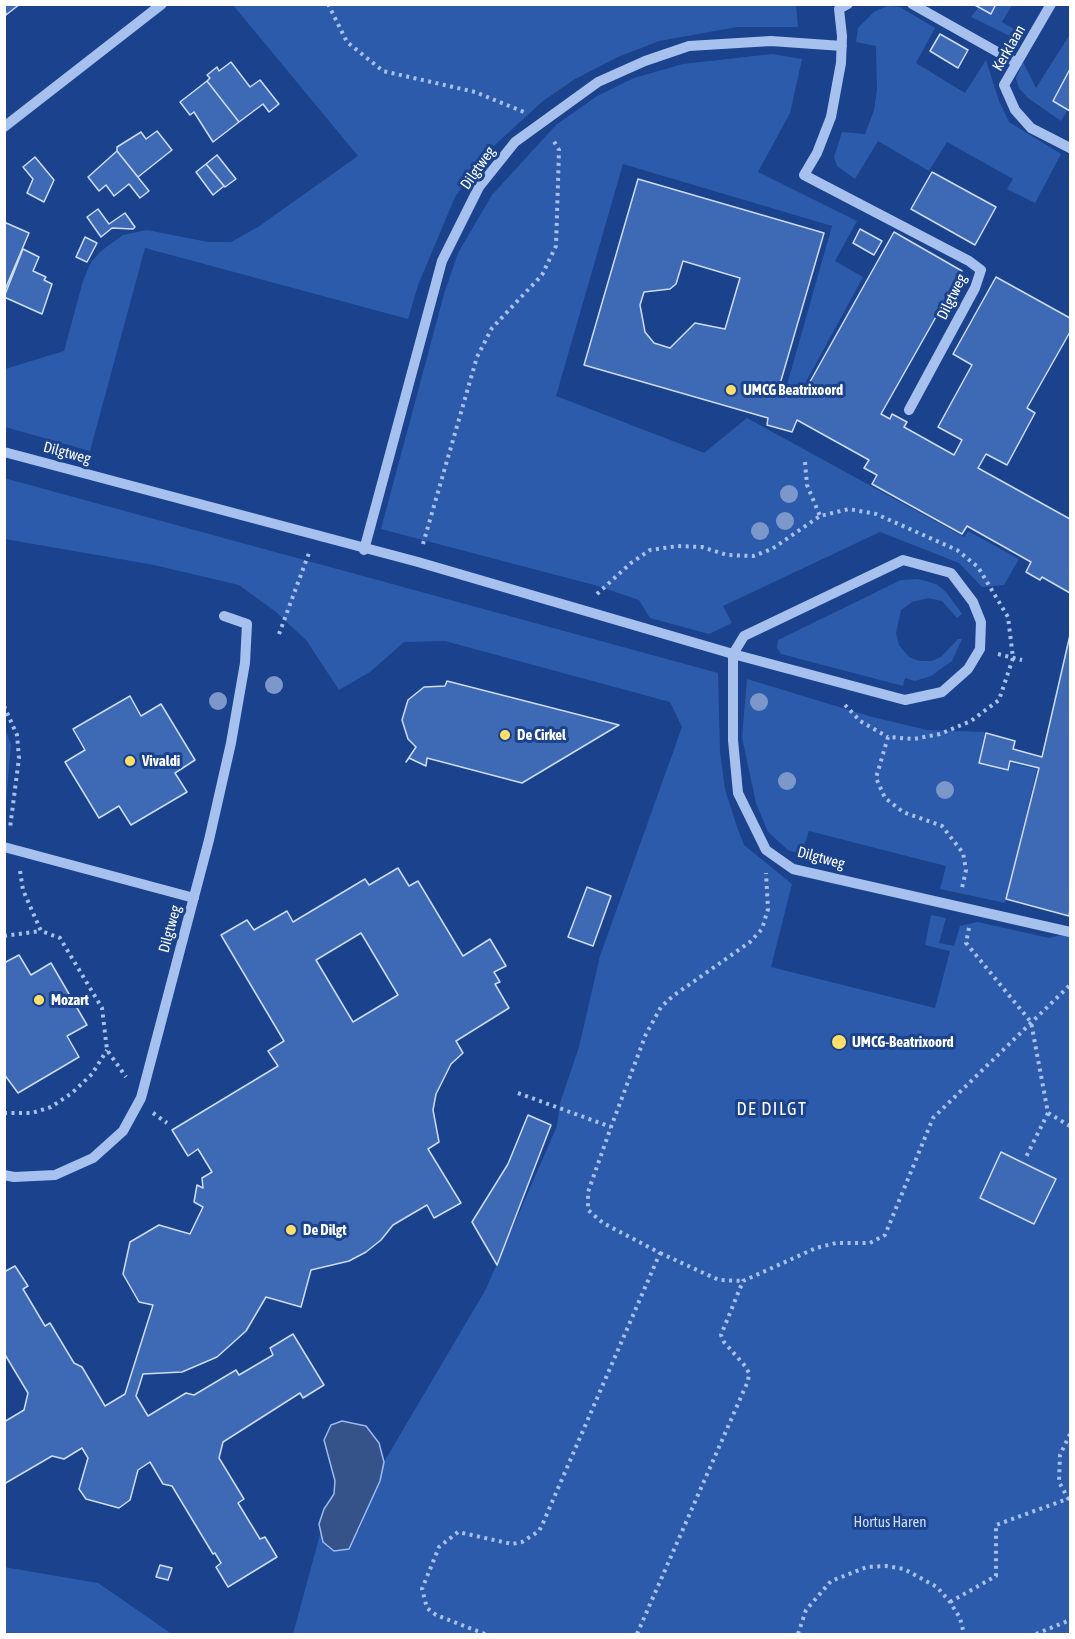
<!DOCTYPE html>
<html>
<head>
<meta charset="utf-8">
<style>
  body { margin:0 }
  #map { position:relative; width:1075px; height:1639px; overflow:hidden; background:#1a428d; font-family:"Asap Condensed",sans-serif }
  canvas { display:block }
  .frame { position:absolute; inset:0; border:6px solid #fff; pointer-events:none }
</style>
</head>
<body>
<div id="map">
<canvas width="1075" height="1639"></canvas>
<div class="frame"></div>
</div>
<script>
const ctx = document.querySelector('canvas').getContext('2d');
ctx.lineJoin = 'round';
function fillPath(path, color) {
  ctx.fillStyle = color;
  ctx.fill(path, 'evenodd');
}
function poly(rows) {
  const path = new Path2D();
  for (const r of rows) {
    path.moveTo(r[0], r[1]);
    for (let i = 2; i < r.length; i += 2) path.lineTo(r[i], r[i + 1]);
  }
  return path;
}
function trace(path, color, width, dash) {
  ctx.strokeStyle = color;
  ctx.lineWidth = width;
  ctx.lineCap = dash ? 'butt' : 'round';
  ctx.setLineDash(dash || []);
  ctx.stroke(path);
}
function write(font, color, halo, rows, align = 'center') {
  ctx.font = font + ' "Asap Condensed",sans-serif';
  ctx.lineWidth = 6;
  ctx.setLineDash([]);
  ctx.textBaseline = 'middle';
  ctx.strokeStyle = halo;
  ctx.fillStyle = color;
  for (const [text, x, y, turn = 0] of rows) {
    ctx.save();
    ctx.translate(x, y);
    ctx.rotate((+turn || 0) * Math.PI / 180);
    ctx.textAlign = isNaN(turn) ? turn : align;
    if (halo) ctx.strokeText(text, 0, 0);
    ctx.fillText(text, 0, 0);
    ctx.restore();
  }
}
fillPath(poly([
  [233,5,796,4,798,27,737,27,659,41,618,57,575,79,543,101,485,154,455,197,418,285,408,319,145,248,90,451,5,427,5,369,64,351,83,281,91,262,101,251,123,235,147,230,208,242,231,242,258,227,358,156],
  [996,5,1012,5,1002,22,1021,33,1016,39,971,17,978,8,991,14],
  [887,6,900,7,935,28,916,63,965,93,986,60,999,101,1009,122,1061,154,1035,203,1007,189,1013,179,947,142,929,171,878,141,855,179,837,166,834,157,842,132,865,134,874,110,877,90,876,46,856,42,858,28,874,12],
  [1070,34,1070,69,1053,101,1068,109,1061,121,1028,98,1019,88,1016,78,1023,62,1036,88],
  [772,54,802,59,790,113,758,172,857,221,835,261,863,277,801,391,787,385,832,226,623,164,556,396,704,453,747,418,964,537,968,531,1019,559,1004,585,982,587,959,563,880,532,723,606,732,623,709,634,650,618,639,600,598,586,381,529,444,294,458,253,492,195,556,125,597,96,634,78,683,64],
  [4,478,718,673,720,752,725,789,737,827,744,845,792,884,771,967,935,1008,950,951,925,945,931,915,946,918,939,943,954,946,960,926,978,922,1049,938,1065,934,1070,936,1070,1634,293,1634,321,1531,323,1542,359,1531,369,1502,380,1481,384,1462,486,1289,557,1126,560,1103,579,1047,600,956,682,727,670,702,445,641,404,642,370,672,339,690,306,640,276,612,239,585,154,565,5,539],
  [918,579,936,584,946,592,962,614,957,618,942,601,928,598,912,602,901,610,896,633,899,645,909,657,919,661,932,661,941,657,958,639,962,639,952,661,931,676,915,681,905,678,903,686,781,654,777,648,778,640,901,580],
  [747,679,872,717,927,730,985,732,978,763,1008,771,1011,763,1037,769,1005,903,940,889,946,866,809,831,801,854,788,850,768,832,756,803,742,737],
  [6,731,11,745,5,814,4,732],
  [4,1567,98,1583,172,1634,5,1634]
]), '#2d5bac');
const water = poly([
  [342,1421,366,1426,379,1443,384,1462,380,1481,349,1549,334,1551,323,1542,319,1524,324,1509,334,1494,335,1481,324,1440,331,1425,342,1421]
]);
fillPath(water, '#355289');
trace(water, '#9abaf0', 1.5);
const building = poly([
  [4,4,20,4,6,15,4,4],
  [973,4,996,4,991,14,973,4],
  [940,34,968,50,958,68,930,51,940,34],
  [231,62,250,87,260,80,279,104,269,112,263,104,239,122,207,81,210,78,207,75,217,67,219,71,231,62],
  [1070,69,1070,111,1053,101,1070,69],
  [207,81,239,122,213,142,194,112,190,115,180,102,207,81],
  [157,131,172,150,138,177,117,151,117,147,141,132,146,139,157,131],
  [117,151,149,191,140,198,129,184,114,196,106,185,99,191,88,177,117,151],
  [217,155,236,179,225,187,206,164,217,155],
  [35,157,54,180,44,202,27,193,33,179,23,167,35,157],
  [206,164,224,186,213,195,196,172,206,164],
  [932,172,996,207,975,245,911,209,932,172],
  [638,179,824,233,780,384,802,396,894,232,962,271,881,414,890,419,892,414,907,422,904,427,954,455,962,440,938,427,972,365,953,354,996,277,1070,318,1070,332,1027,408,1035,413,1007,465,986,454,978,468,1070,519,1070,593,1042,577,1040,580,1026,572,1031,562,967,526,962,534,872,484,877,475,864,468,869,460,797,420,792,432,767,425,768,418,584,365,638,179],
  [683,261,740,278,725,329,695,323,670,348,654,343,645,332,640,305,644,292,670,289,676,284,683,261],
  [98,209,109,224,125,213,135,227,133,229,112,228,101,237,87,217,98,209],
  [4,222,29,233,4,292,4,222],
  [860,229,882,241,874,255,853,243,860,229],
  [85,237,97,243,87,262,76,257,85,237],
  [23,249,39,257,33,271,46,277,44,280,52,284,42,314,4,297,23,249],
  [1070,635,1070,909,1069,916,1006,899,1039,768,1010,761,1008,770,979,763,986,733,1015,741,1013,749,1042,757,1070,635],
  [447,681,619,725,522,783,427,758,426,766,409,758,406,762,416,747,408,739,402,720,408,700,424,687,445,686,447,681],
  [130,696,141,716,161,704,195,760,175,773,187,792,131,825,119,806,99,818,65,762,85,750,73,729,130,696],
  [398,868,409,886,418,881,463,956,490,939,506,966,494,972,500,982,495,984,509,1008,456,1041,463,1053,451,1064,436,1094,433,1110,439,1142,428,1149,461,1203,434,1218,427,1205,393,1225,381,1240,366,1252,349,1261,311,1270,301,1307,266,1297,246,1331,217,1357,182,1372,143,1374,136,1396,148,1416,186,1393,194,1395,236,1370,239,1375,273,1355,270,1348,293,1334,324,1385,303,1398,300,1393,223,1442,219,1458,244,1499,238,1503,260,1539,265,1537,277,1557,228,1587,216,1567,221,1563,215,1553,213,1554,172,1486,163,1484,150,1462,138,1470,130,1500,119,1508,86,1499,79,1489,88,1458,82,1448,64,1459,52,1456,4,1484,4,1422,24,1410,28,1393,4,1353,4,1272,15,1266,28,1286,23,1289,45,1326,50,1323,74,1363,82,1367,105,1406,125,1394,153,1305,139,1302,123,1274,130,1242,159,1225,190,1234,203,1207,194,1202,197,1185,203,1188,202,1178,212,1172,198,1149,188,1156,172,1130,278,1066,268,1051,284,1041,221,935,247,920,254,930,287,911,293,922,365,879,369,885,398,868],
  [361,933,398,995,353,1022,316,960,361,933],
  [587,887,611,896,593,946,568,937,587,887],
  [19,955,31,975,51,963,87,1025,67,1036,79,1057,18,1093,4,1074,4,963,19,955],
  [528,1115,551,1125,497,1265,472,1222,508,1164,528,1115],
  [1001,1152,1056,1179,1034,1224,980,1198,1001,1152],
  [160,1565,172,1568,168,1580,156,1577,160,1565]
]);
fillPath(building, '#3e69b4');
trace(building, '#cdddfa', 1.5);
trace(poly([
  [328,4,347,42,383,71,475,92,524,112],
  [805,462,807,485,820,516],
  [423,544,477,357,492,328,542,275,556,246,559,150,552,138],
  [597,594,631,563,650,550,678,546,702,547,727,555,753,556,772,549,820,516,849,509,876,514,957,550,978,567,1008,617,1013,658,999,700,971,721,940,734,914,739,888,737,876,778,885,798,903,812,942,826,963,853,966,870,962,888],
  [279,634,309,553],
  [998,654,1022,660],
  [845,705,860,721,888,737],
  [4,706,17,735,19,758,10,828],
  [20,871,23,890,41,931,60,938,102,1008,107,1050,126,1077],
  [969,928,966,943,1031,1022,1048,1113,1026,1157],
  [4,936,41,931],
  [518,1093,611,1127],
  [4,1113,32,1113,51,1107,72,1093,92,1074,107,1050],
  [153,1113,167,1123],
  [1048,1113,1070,1126],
  [660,1253,719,1280,743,1281],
  [1070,1434,1060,1455,1059,1482,1070,1502],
  [950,1602,996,1576,996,1525,1070,1498],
  [485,1634,436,1615,427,1608,422,1589,439,1547,458,1532,512,1544,522,1542,539,1531,543,1523,660,1253,603,1223,588,1210,588,1192,611,1127,646,1034,661,1007,673,996,750,942,762,929,768,909,766,873],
  [637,1634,748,1381,749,1373,745,1366,724,1342,721,1335,743,1281,816,1248,836,1243,870,1243,885,1235,933,1118,1070,985],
  [798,1634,806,1610,831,1581,867,1567,886,1566,904,1569,937,1587,950,1602,960,1618,964,1634],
  [1036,1634,1070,1620]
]), '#a7c1ee', 4, [3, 4.5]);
trace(poly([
  [848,4,839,9,842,36,841,63,831,117,817,153,804,175,969,261,981,270,975,288,909,410],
  [912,4,1017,63],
  [1051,4,1004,85,1015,110,1031,128,1070,148],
  [4,127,162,4],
  [4,452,418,562,733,654,905,700,942,692,968,669,980,649,981,622,973,602,951,573,903,560,744,636,733,654,733,740,738,793,766,850,793,869,1070,932],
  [364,550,442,261,479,187,515,142,598,82,645,61,689,46,771,41,842,46],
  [4,847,194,898],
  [4,1175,14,1177,55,1175,93,1158,123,1131,141,1098,209,840,231,743,245,663,247,624,224,616]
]), '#a7c1ee', 10);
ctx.fillStyle = '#7c97c9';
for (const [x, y] of [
  [789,494],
  [785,521],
  [760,531],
  [274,685],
  [218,701],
  [759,702],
  [787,781],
  [945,790]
]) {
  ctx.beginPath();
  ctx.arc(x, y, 9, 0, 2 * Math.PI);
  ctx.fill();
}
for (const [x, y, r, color] of [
  [731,390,6,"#ffe064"],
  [505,735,6,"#ffe064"],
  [130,761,6,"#ffe064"],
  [39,1000,6,"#ffe064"],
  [839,1042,8,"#ffe064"],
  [291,1230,6,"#ffe064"]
]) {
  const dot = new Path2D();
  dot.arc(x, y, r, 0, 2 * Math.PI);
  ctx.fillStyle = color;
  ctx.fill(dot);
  trace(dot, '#1a428d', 2);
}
write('15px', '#fff', '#1a428d', [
  ["Kerklaan",1009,48,-60],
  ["Dilgtweg",478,168,-55],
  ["Dilgtweg",952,297,-64],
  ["Dilgtweg",67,453,15],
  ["Dilgtweg",821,858,15],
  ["Dilgtweg",170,929,-75]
]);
write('bold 15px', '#fff', '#1a428d', [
  ["UMCG Beatrixoord",743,390],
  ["De Cirkel",517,735],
  ["Vivaldi",142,761],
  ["Mozart",51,1000],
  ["UMCG-Beatrixoord",852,1042],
  ["De Dilgt",303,1230]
], 'left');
write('15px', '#cdddfa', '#1a428d', [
  ["Hortus Haren",890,1522]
]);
ctx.letterSpacing = '1.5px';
write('18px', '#fff', '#1a428d', [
  ["DE DILGT",772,1109]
]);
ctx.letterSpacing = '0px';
</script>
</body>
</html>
